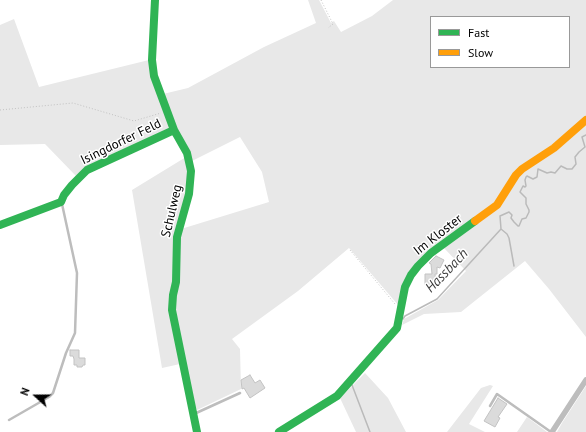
<!DOCTYPE html>
<html>
<head>
<meta charset="utf-8">
<style>
  body { margin:0 }
  #map { position:relative; width:586px; height:432px; overflow:hidden; background:#fff; font-family:"PT Sans",sans-serif }
  canvas { display:block }
  .legend { position:absolute; left:430px; top:16px; width:140px; height:52px; box-sizing:border-box; background:#fff; border:1px solid #999; margin:0; padding:5px 7px; list-style:none; font-size:12px; color:#000 }
  .legend li { display:flex; align-items:center; gap:8px; height:20px }
  .legend b { width:20px; border:1px solid #999 }
  .north { position:absolute; left:16px; top:376px; width:40px; height:40px; -webkit-text-stroke:3px #fff; paint-order:stroke; rotate:291deg; font-size:11px; font-weight:700; line-height:16px; text-align:center; color:#000 }
  .north::after { content:''; display:block; margin:auto; width:14px; height:18px; background:#000; clip-path:polygon(50% 0,100% 100%,50% 72%,0 100%) }
</style>
</head>
<body>
<div id="map">
<canvas width="586" height="432"></canvas>
<ul class="legend">
<li><b style="height:5px;background:#30b455"></b>Fast</li>
<li><b style="height:5px;background:#ff9f0a"></b>Slow</li>
</ul>
<div class="north">N</div>
</div>
<script>
const ctx = document.querySelector('canvas').getContext('2d');
ctx.lineJoin = 'round';
function fillPath(path, color) {
  ctx.fillStyle = color;
  ctx.fill(path, 'evenodd');
}
function poly(rows) {
  const path = new Path2D();
  for (const r of rows) {
    path.moveTo(r[0], r[1]);
    for (let i = 2; i < r.length; i += 2) path.lineTo(r[i], r[i + 1]);
  }
  return path;
}
function trace(path, color, width, dash) {
  ctx.strokeStyle = color;
  ctx.lineWidth = width;
  ctx.lineCap = dash ? 'butt' : 'round';
  ctx.setLineDash(dash || []);
  ctx.stroke(path);
}
function write(font, color, halo, rows, align = 'center') {
  ctx.font = font + ' "PT Sans",sans-serif';
  ctx.lineWidth = 3;
  ctx.setLineDash([]);
  ctx.textBaseline = 'middle';
  ctx.strokeStyle = halo;
  ctx.fillStyle = color;
  for (const [text, x, y, turn = 0] of rows) {
    ctx.save();
    ctx.translate(x, y);
    ctx.rotate((+turn || 0) * Math.PI / 180);
    ctx.textAlign = isNaN(turn) ? turn : align;
    if (halo) ctx.strokeText(text, 0, 0);
    ctx.fillText(text, 0, 0);
    ctx.restore();
  }
}
fillPath(poly([
  [308,0,319,0,331,23,334,21,341,32,372,16,393,0,586,0,586,116,552,145,519,168,495,203,416,265,399,306,349,248,298,291,232,339,240,349,241,389,197,410,192,398,174,310,181,229,269,202,262,172,240,137,192,161,176,128,163,94,188,88,264,47,316,23],
  [431,17,569,17,569,67,431,67],
  [14,19,39,87,149,60,171,130,76,176,45,144,0,145,0,25],
  [586,123,586,337,549,289,525,261,461,312,424,314,402,325,404,319,438,300,466,271,443,247,498,206,518,175],
  [186,157,189,172,174,284,180,364,162,368,132,190],
  [365,373,388,398,406,432,356,432,340,398],
  [490,385,493,386,469,424,485,432,447,432,481,388],
  [586,386,586,432,557,432,562,423],
  [527,417,547,432,517,432]
]), '#e8e8e8');
trace(poly([
  [514,266,509,238,507,234,501,229,500,216,509,212,512,215,511,218,514,222,518,226,519,226,522,219,526,218,529,212,529,210,526,204,526,198,520,192,523,186,525,187,526,186,525,180,526,177,527,176,533,179,537,177,538,169,547,173,551,172,555,173,561,166,567,169,572,169,576,164,575,157,579,152,585,147,582,137,586,135],
  [403,319,405,316,437,299,501,229],
  [352,385,370,432]
]), '#bababa', 1.5);
const building = poly([
  [436,256,444,260,440,268,437,267,437,274,435,274,436,285,425,285,425,274,432,274,431,264,429,263,436,256],
  [70,350,79,350,79,358,85,358,85,365,83,365,82,367,77,367,77,365,74,365,74,359,73,356,70,356,70,350],
  [250,375,255,383,260,380,265,388,250,398,244,388,242,389,241,380,250,375],
  [498,398,507,404,498,417,500,418,495,427,484,421,498,398]
]);
fillPath(building, '#dbdbdb');
trace(building, '#c3c3c3', 1);
trace(poly([
  [321,0,333,24,328,28],
  [0,110,73,103,134,121,161,113],
  [350,250,395,304]
]), '#c2c2c2', 1, [1, 2]);
trace(poly([
  [490,406,497,394,551,432],
  [194,414,240,393],
  [9,420,49,397,53,393,66,353,75,333,77,273,62,204]
]), '#bdbdbd', 2.5);
trace(poly([
  [552,432,586,380]
]), '#bdbdbd', 5.5);
trace(poly([
  [155,0,152,60,154,76,174,130,187,153,191,171,189,194,177,237,176,282,173,295,172,310,197,432],
  [0,225,61,202,64,195,72,185,87,170,174,130],
  [279,432,337,396,397,328,405,287,411,275,418,266,431,253,475,221]
]), '#30b455', 8);
trace(poly([
  [475,221,497,205,516,175,522,169,554,148,586,120]
]), '#ff9f0a', 8);
write('13px', '#000', '#fff', [
  ["Isingdorfer Feld",121,142,-26],
  ["Schulweg",172,211,-77],
  ["Im Kloster",438,235,-38]
]);
write('italic 14px', '#3d3d3d', '#fff', [
  ["Hassbach",447,271,-46]
]);
</script>
</body>
</html>
